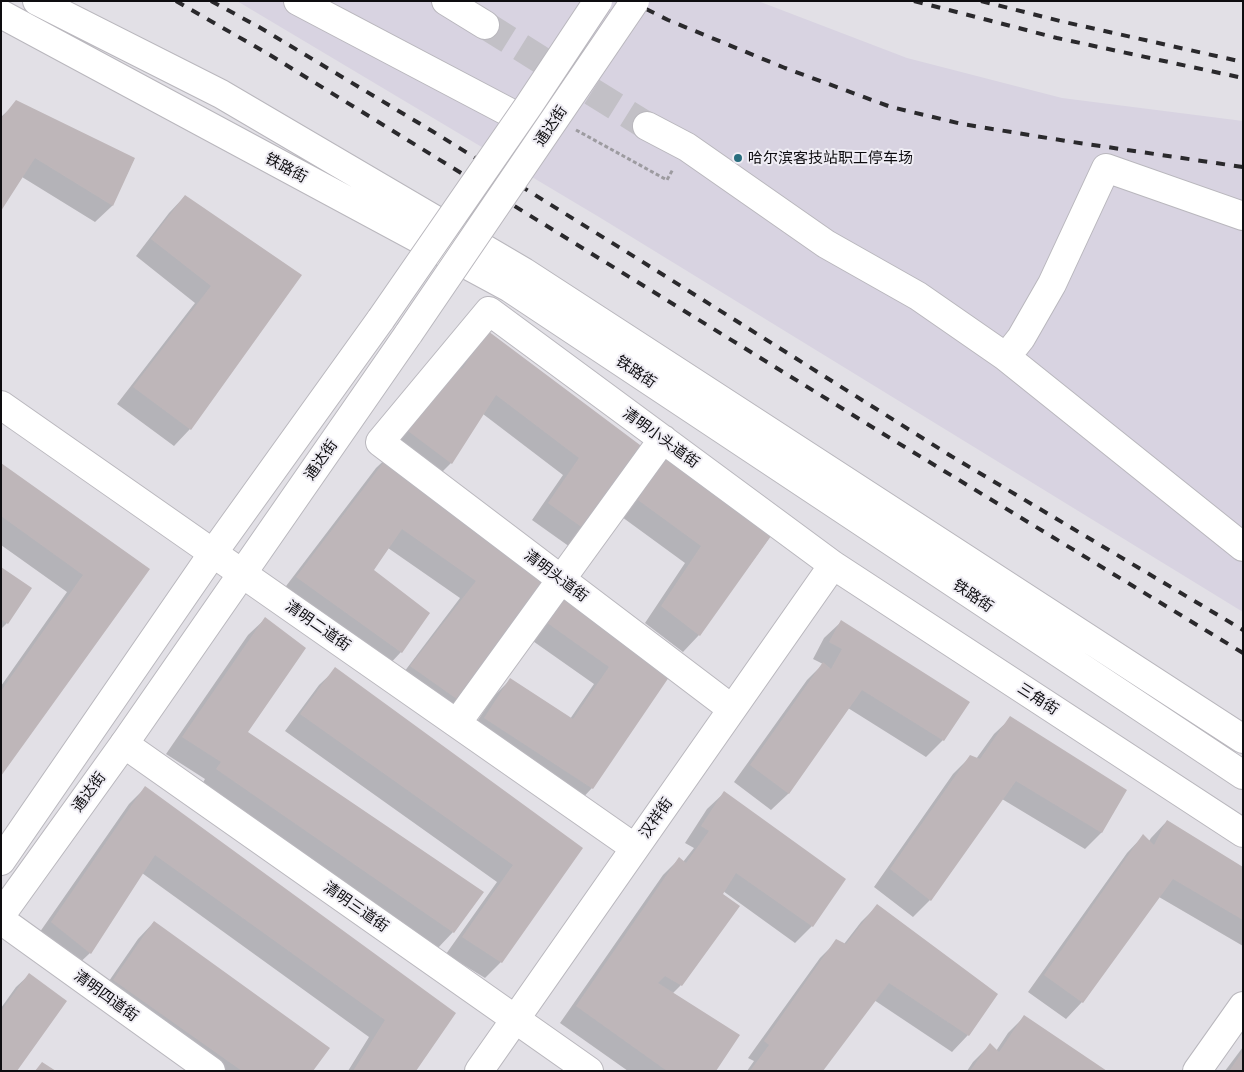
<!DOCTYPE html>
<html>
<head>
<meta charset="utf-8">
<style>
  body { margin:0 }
  #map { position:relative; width:1244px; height:1072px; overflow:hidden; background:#e2e0e6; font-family:"Asap Condensed",sans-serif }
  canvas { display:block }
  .frame { position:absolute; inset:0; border:2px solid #0e0d10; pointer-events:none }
</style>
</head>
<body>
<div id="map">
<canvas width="1244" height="1072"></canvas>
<div class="frame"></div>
</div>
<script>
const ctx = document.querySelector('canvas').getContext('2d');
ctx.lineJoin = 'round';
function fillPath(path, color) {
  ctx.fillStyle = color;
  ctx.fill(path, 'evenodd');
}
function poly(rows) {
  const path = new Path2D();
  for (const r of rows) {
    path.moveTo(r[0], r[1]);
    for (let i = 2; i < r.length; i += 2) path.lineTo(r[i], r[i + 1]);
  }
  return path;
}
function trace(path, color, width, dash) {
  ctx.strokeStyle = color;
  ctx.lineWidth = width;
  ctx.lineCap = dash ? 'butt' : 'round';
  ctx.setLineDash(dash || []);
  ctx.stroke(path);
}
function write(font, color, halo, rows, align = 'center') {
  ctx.font = font + ' "Asap Condensed","Noto Sans SC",sans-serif';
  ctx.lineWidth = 4;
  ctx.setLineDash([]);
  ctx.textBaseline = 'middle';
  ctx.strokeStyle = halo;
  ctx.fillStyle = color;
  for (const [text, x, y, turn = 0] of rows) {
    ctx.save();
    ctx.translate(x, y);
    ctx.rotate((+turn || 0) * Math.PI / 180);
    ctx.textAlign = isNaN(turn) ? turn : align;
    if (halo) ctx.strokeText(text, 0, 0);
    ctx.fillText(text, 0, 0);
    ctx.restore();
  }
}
fillPath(poly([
  [237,1,758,1,907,58,1062,98,1243,121,1243,612,599,217]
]), '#d8d3e1');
fillPath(poly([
  [17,102,134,159,112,206,95,222,22,177,1,209,1,117],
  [185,196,300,275,190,429,174,446,117,404,195,303,136,256,169,213],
  [488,333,643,448,570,547,532,520,563,475,483,414,451,463,433,481,556,572,444,718,395,684,460,598,388,548,372,571,401,652,385,669,280,594,376,468,393,452,393,448],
  [1,464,148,570,1,774,1,686,67,592,1,545],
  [648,474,770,537,699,635,683,652,645,623,685,563,622,517],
  [1,568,7,623,1,629],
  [558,597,680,658,592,788,576,805,468,735,494,696,510,680,570,719,594,684,530,639],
  [265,619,246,732,453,932,437,949,201,786,205,779,166,754,248,635],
  [841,622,968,702,943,740,926,757,848,708,788,794,771,810,734,782,807,680,823,664,813,659,824,638],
  [336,669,581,849,501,962,485,978,446,954,497,882,285,731,319,685],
  [1011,718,1125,790,1101,833,1085,849,1002,799,930,900,913,917,874,887,953,774,970,757,976,759,994,734],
  [145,788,454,1014,414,1071,348,1071,369,1037,142,873,90,953,73,969,35,939,129,804],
  [724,793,812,926,795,943,723,891,721,895,738,906,681,985,672,994,714,1071,628,1071,560,1023,663,875,679,859,683,862,694,848,685,843,707,809],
  [1167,821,1243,868,1243,946,1159,897,1082,1002,1066,1019,1028,992,1127,853,1143,836,1149,841,1151,838],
  [877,906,968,1035,952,1052,874,1000,821,1071,747,1071,754,1061,748,1058,820,958,837,941,844,944,861,922],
  [154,922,311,1071,202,1071,98,997,138,939],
  [29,975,1,1071,1,1008,16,987],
  [1024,1017,1104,1071,967,1071,973,1062,990,1045,996,1051,1008,1033],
  [1243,1047,1243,1071,1225,1071]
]), '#0003');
fillPath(poly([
  [16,100,135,158,113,206,35,158,1,211,1,119],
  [185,195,302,275,191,430,133,387,211,286,151,239],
  [488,331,644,448,587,531,548,503,579,458,496,395,452,464,408,431,452,364,462,369],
  [393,450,558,572,461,702,410,666,476,581,402,529,374,570,430,613,402,653,296,577],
  [665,456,771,536,700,636,661,606,701,546,638,500],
  [1,463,150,569,1,776,1,691,83,575,1,516],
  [1,567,32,588,8,624,1,619],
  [575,579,682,658,593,789,484,718,510,678,573,719,609,667,546,622],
  [265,617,306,648,248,732,484,892,454,933,216,769,221,762,182,737],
  [841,620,970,702,944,741,862,690,789,794,750,765,823,662,831,669,842,649,829,642],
  [335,667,583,848,502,963,462,937,513,865,300,714],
  [1010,716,1127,790,1102,833,1016,781,931,901,890,869,970,755,980,759],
  [145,786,456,1013,416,1071,353,1071,385,1020,155,855,91,954,51,922],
  [724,791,846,879,813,927,736,873,723,894,740,906,682,986,665,976,658,983,740,1035,716,1071,667,1071,576,1006,679,857,686,863,709,831,701,826],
  [1167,820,1243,867,1243,920,1173,879,1083,1003,1044,975,1143,834,1154,845],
  [877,904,998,994,969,1036,889,983,823,1071,750,1071,769,1045,764,1041,836,939,846,944],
  [154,921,330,1048,313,1071,242,1071,113,980],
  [29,973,67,1001,17,1071,1,1071,1,1011],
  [1024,1015,1107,1071,970,1071,990,1043,999,1052],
  [1243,1051,1243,1071,1229,1071],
  [42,1062,56,1071,35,1071]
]), '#beb6b9');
trace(poly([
  [485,25,647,126]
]), '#c2c0c6', 28, [28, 14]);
const minor = poly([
  [298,1,520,118],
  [446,1,485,25],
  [647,126,687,147,826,244,918,296,1006,357,1243,547],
  [1006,357,1021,338,1052,284,1106,168,1243,216],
  [1,405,635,848],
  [732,709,380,442,489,311,833,565,1243,833],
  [457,723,663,439],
  [124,744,589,1071],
  [1,920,211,1071],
  [479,1071,833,565],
  [1197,1071,1243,1006]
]);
const major = poly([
  [37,1,221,94,524,272,1243,739],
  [1,14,510,288,1243,775],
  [1,861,213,553,381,319],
  [1,915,124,744,409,333]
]);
trace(minor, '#b9b7bd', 30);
trace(major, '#b9b7bd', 30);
trace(poly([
  [576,130,667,180,673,169]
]), '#9d9ba0', 3, [4, 2.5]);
trace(minor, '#fff', 28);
trace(major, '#fff', 28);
trace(poly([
  [176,1,270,55,890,438,1243,653],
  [211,1,259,27,432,131,638,259,951,456,1243,630],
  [630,1,668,20,785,68,891,107,962,124,1066,141,1243,167],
  [914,1,1057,38,1243,78],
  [981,1,1060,21,1243,62]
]), '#2a292c', 4, [9, 9]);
const majorBridge = poly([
  [381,319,529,105,598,1],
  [409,333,635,1]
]);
trace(majorBridge, '#b9b7bd', 30, []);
trace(majorBridge, '#fff', 28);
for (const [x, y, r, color] of [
  [738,158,5,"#296d7e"]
]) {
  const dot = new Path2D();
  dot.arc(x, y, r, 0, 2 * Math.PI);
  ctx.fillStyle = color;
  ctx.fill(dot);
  trace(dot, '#efedf4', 2);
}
write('15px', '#0e0d10', '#efedf4', [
  ["通达街",551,126,-56],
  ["铁路街",286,168,28],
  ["铁路街",636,372,34],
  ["清明小头道街",661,438,36],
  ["通达街",321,460,-55],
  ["清明头道街",556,576,37],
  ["铁路街",973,596,34],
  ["清明二道街",318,626,35],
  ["三角街",1038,699,33],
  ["通达街",89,792,-54],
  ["汉祥街",656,818,-55],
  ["清明三道街",356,907,35],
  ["清明四道街",106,996,36]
]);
write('15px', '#0e0d10', '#efedf4', [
  ["哈尔滨客技站职工停车场",748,158]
], 'left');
</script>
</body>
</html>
